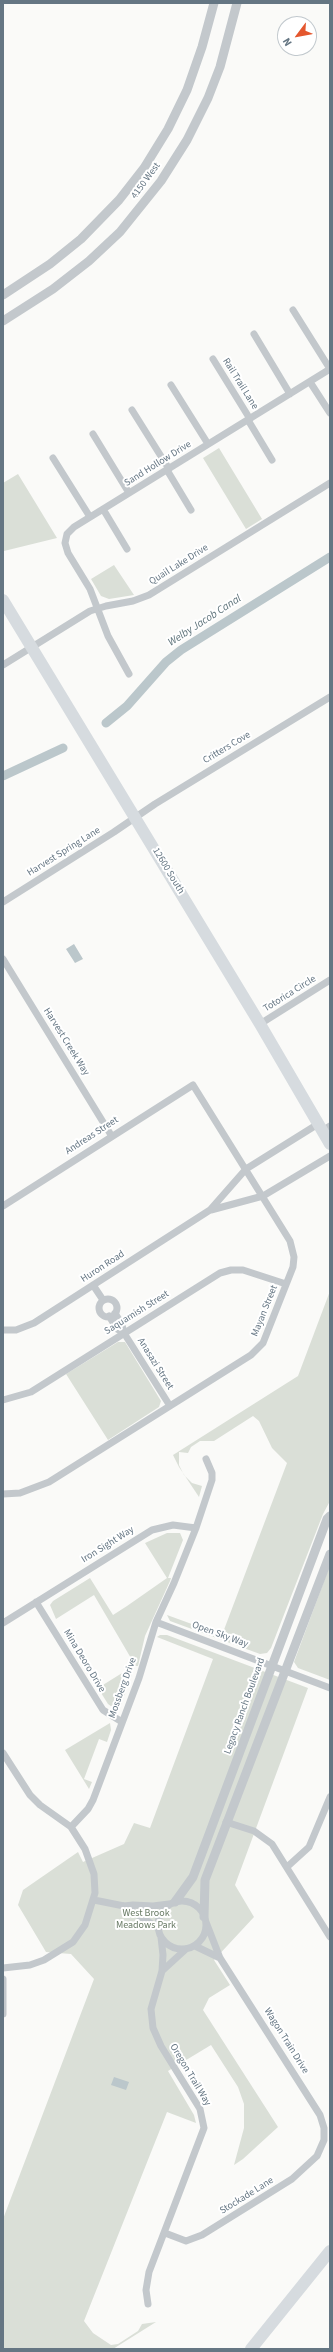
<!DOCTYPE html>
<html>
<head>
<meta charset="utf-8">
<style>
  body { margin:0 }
  #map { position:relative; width:333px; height:2352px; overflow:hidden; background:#fafaf8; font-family:"Source Sans 3",sans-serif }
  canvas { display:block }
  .frame { position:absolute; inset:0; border:4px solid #657683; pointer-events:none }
  .north { position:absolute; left:277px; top:16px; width:40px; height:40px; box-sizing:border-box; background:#fff; border:1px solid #c1c8cd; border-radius:50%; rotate:238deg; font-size:11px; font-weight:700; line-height:16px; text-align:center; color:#657683 }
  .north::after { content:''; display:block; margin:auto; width:14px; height:18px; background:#e4572e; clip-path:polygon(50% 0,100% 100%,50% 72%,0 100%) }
</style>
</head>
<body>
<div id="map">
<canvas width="333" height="2352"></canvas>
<div class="frame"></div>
<div class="north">N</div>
</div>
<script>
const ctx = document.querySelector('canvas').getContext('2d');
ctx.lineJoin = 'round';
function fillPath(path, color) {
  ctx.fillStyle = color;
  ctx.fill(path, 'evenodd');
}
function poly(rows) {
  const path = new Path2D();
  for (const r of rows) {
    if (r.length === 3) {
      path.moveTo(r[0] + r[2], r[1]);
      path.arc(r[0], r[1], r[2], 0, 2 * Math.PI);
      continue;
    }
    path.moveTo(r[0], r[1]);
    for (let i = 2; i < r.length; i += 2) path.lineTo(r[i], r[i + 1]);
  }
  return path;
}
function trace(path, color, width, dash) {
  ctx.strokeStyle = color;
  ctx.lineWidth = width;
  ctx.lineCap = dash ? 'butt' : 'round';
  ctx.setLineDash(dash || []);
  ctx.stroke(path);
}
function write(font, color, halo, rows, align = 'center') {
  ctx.font = font + ' "Source Sans 3",sans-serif';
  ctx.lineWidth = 4;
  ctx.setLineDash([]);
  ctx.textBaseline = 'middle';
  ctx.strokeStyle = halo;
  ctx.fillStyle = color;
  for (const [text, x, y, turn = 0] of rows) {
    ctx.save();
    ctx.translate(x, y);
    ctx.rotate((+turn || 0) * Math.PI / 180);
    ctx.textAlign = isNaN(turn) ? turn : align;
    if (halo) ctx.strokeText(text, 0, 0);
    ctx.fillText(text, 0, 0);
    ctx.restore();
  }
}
fillPath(poly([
  [219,448,262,519,246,529,203,458],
  [18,474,57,538,4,551,3,483],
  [114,565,134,595,109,599,101,596,91,579],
  [330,1291,330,1501,323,1514,271,1648,267,1653,260,1654,170,1621,167,1615,222,1635,287,1463,272,1448,259,1421,253,1416,214,1441,200,1441,191,1447,188,1453,179,1452,179,1465,184,1475,192,1483,202,1486,199,1497,179,1467,173,1455,298,1376],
  [118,1342,125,1342,161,1401,159,1407,108,1440,66,1374],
  [167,1533,180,1533,183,1540,168,1578,171,1578,170,1581,145,1636,138,1666,135,1666,121,1705,115,1709,108,1704,98,1688,135,1665,94,1595,56,1619,50,1605,53,1601,90,1578,113,1615,127,1606,167,1578,145,1543],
  [330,1565,330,1680,298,1668,294,1662],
  [160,1635,167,1635,308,1688,235,1885,254,1917,214,1960,230,1985,209,1998,203,2010,278,2127,243,2159,234,2165,244,2128,244,2104,238,2087,211,2045,168,2071,194,2115,196,2123,167,2112,84,2321,93,2333,111,2345,118,2344,138,2331,142,2324,156,2322,113,2349,3,2349,3,2219,94,1979,71,1954,46,1952,18,1905,23,1890,78,1852,83,1862,124,1844,134,1823,150,1828,213,1659,157,1637],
  [110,1723,111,1730,107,1742,99,1739,84,1779,92,1782,89,1789,65,1750]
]), '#dadfd7');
fillPath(poly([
  [74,944,83,959,75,963,66,949],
  [114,2077,129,2082,126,2090,111,2085]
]), '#bbc7cb');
trace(poly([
  [106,723,127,706,166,662,181,650,330,557],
  [3,776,63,748]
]), '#bbc7cb', 9);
trace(poly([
  [293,310,330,369],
  [254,334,290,394],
  [213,359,250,419],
  [310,382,330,413],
  [171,385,208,444],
  [132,410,169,469],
  [248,420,272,460],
  [93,434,129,493],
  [53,458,90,517],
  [167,470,191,510],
  [103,509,127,549],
  [3,665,90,611,106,606,133,601,149,595,330,483],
  [129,674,108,636,90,589,68,553,65,543,67,534,74,527,330,369],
  [3,902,114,832,155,804,330,697],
  [3,959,111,1135],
  [260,1024,330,980],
  [322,1131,330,1126],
  [3,1206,193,1085,290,1241,294,1257,293,1267,263,1343,251,1355,49,1482,20,1493,3,1494],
  [211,1210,263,1196,330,1156],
  [93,1285,103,1300],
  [108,1308,9],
  [115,1313,122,1325,124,1333,170,1406],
  [109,1316,117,1329,124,1333],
  [3,1330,16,1330,34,1323,210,1210,246,1169,318,1124],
  [3,1400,31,1392,220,1273,231,1270,243,1270,286,1284],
  [36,1602,103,1710,122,1722],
  [156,1622,330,1688],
  [3,1623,152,1530,173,1525,196,1528],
  [3,1753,30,1795,40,1805,71,1827,85,1849,94,1874,95,1893,85,1925,73,1942,44,1960,30,1965,3,1968],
  [226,1822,254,1831,272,1844,330,1937],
  [71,1827,88,1809,93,1800,139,1678,156,1622,174,1583,196,1528,212,1480,212,1473,206,1459],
  [287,1867,309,1847,330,1797],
  [94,1900,124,1906,133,1905,153,1906,169,1904],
  [182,1925,24],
  [124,1906,158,1928],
  [195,1946,220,1958],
  [162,1971,186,1949],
  [3,1979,3,2014],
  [165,2233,186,2241,202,2235,292,2179,317,2156,324,2140,324,2128,320,2115,220,1958,206,1922],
  [148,2304,146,2290,149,2272,204,2128,200,2109,161,2046,153,2028,151,2009,162,1971,163,1955,161,1937]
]), '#c3c8cc', 7);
trace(poly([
  [3,295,50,264,81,239,119,200,144,168,168,129,187,90,202,47,214,3],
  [3,321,53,289,89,261,120,232,161,181,187,140,208,98,220,67,237,3],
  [175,1902,193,1877,327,1519,330,1516],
  [204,1917,205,1880,330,1554]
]), '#c3c8cc', 9);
trace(poly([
  [3,600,260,1024,330,1144]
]), '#d6dbdf', 12);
trace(poly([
  [251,2349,330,2251]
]), '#d6dbdf', 12);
write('10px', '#657683', '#fff', [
  ["4150 West",146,181,-54],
  ["Rail Trail Lane",240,384,58],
  ["Sand Hollow Drive",158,464,-32],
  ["Quail Lake Drive",179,565,-32],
  ["Critters Cove",227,748,-31],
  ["Harvest Spring Lane",64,852,-32],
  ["12600 South",168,871,59],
  ["Totorica Circle",290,994,-32],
  ["Harvest Creek Way",66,1042,58],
  ["Andreas Street",92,1136,-33],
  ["Huron Road",103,1267,-33],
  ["Mayan Street",265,1311,-68],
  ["Saquamish Street",137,1313,-32],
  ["Anasazi Street",155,1364,58],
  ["Iron Sight Way",108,1545,-32],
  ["Open Sky Way",220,1635,20],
  ["Mina Deoro Drive",84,1661,59],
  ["Mossberg Drive",123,1688,-70],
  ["Legacy Ranch Boulevard",245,1706,-70],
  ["Wagon Train Drive",286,2041,58],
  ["Oregon Trail Way",190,2075,59],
  ["Stockade Lane",247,2196,-32]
]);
write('10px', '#687a64', '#fff', [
  ["West Brook",146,1914],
  ["Meadows Park",146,1926]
]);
write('italic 11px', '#60757c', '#fff', [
  ["Welby Jacob Canal",205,621,-33]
]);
</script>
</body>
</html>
